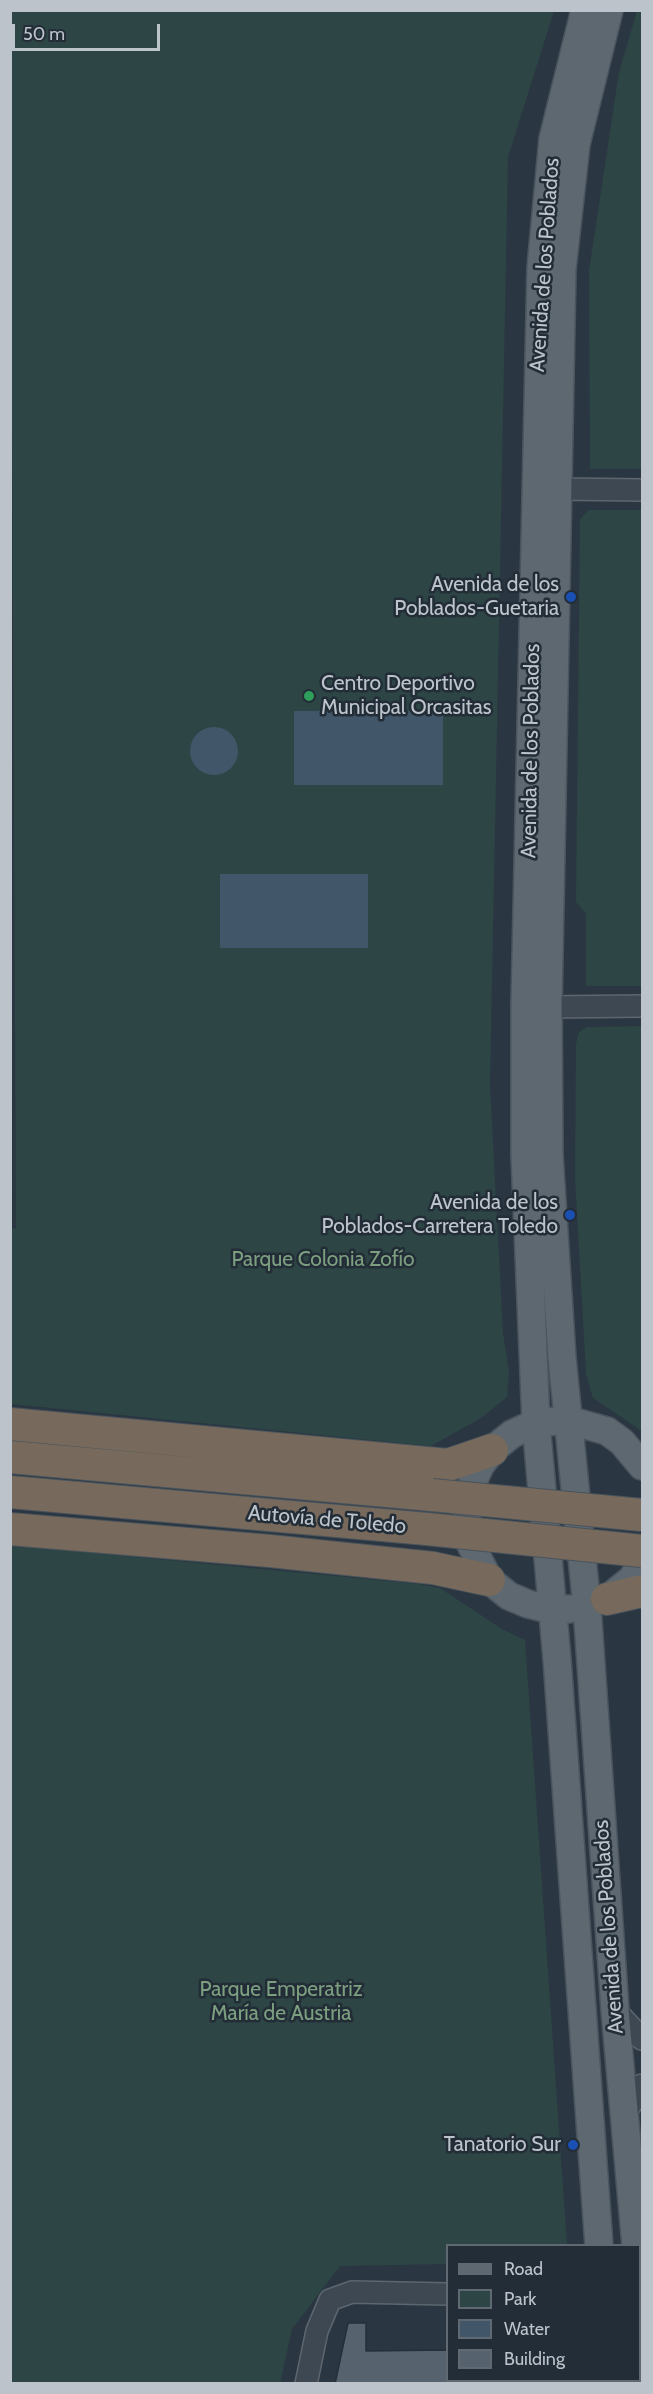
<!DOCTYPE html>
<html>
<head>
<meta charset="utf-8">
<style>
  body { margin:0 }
  #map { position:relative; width:653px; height:2394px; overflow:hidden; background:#2a3742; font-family:Cabin,sans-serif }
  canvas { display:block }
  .frame { position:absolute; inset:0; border:12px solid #bcc3cb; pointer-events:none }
  .legend { position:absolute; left:446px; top:2244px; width:195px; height:138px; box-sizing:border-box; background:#232d37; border:2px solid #606972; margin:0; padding:8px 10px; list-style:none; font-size:18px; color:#bcc3cb }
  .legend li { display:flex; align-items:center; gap:12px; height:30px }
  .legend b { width:30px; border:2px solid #606972 }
  .scale { position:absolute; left:12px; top:24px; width:148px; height:27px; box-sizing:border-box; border:3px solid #bcc3cb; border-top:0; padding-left:8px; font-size:18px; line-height:21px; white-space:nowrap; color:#bcc3cb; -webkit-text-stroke:4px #232d37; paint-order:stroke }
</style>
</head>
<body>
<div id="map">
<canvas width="653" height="2394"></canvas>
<div class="frame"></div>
<ul class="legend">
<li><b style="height:8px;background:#5d6871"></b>Road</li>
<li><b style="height:16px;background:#2d4544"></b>Park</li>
<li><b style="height:16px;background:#415669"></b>Water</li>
<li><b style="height:16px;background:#56626e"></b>Building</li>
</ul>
<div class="scale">50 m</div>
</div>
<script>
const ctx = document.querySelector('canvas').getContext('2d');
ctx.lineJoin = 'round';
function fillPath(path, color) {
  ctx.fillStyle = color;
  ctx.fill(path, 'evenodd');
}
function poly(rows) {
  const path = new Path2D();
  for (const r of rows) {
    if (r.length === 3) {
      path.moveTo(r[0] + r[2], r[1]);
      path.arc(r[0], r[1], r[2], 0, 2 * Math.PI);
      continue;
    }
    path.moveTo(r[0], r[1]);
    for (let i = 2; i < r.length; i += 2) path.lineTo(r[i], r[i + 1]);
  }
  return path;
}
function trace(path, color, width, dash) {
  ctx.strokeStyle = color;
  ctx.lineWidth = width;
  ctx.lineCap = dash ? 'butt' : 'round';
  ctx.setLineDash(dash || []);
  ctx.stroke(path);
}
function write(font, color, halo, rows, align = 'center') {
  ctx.font = font + ' Cabin,sans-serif';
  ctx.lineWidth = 5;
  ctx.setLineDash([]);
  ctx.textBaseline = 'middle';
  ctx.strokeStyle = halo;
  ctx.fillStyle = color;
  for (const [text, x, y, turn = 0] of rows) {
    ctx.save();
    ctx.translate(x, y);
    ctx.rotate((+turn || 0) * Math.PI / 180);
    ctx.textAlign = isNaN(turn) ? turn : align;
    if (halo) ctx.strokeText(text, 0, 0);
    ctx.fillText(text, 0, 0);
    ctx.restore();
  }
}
fillPath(poly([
  [10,11,554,11,508,157,490,1085,503,1333,509,1373,507,1397,481,1418,431,1446,11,1404,10,1230,16,1228],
  [637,11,642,11,642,469,590,469,589,271,619,72],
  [589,510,642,510,642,986,586,986,586,914,576,902,580,519],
  [642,1026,642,1431,593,1398,586,1374,575,1177,576,1043,579,1032,587,1027],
  [10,1545,418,1584,440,1588,502,1629,525,1640,567,2245,448,2246,447,2264,340,2266,292,2329,280,2383,11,2383]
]), '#2d4544');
fillPath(poly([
  [294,711,443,711,443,785,294,785],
  [214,751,24],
  [220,874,368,874,368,948,220,948]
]), '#415669');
const building = poly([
  [348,2323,366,2323,366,2351,447,2350,447,2384,335,2384,348,2323]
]);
fillPath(building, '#56626e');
trace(building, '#252f39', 1.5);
const minor = poly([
  [546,496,558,489,642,490],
  [548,1007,642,1006],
  [615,2010,642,2039],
  [624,2116,642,2085],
  [306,2384,317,2331,330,2300,352,2292,448,2294]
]);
const major = poly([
  [585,10,553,139,541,268,525,1004,525,1156,536,1423,557,1659,599,2246],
  [609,10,576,144,562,269,548,1007,549,1155,562,1358,587,1607,615,2010,636,2246],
  [606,1600,632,1579,642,1563],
  [569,1609,552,1610,528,1604,509,1596,489,1580,471,1545,467,1528,467,1504,472,1484,480,1466,492,1450,512,1434,536,1423,568,1420,607,1431,622,1442,642,1466],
  [640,2287,642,2327],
  [614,2380,614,2384]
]);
const highway = poly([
  [10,1424,448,1465,492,1450],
  [10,1457,432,1495],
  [10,1492,427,1529],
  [10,1529,270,1551,433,1568,489,1580],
  [607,1599,642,1591]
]);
trace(minor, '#5d666f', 24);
trace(major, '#4b545e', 30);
trace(highway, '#49535c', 34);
trace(minor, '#3e4852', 21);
trace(major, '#5d6871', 27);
trace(highway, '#776a5c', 32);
const highwayBridge = poly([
  [432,1495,642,1515],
  [427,1529,642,1551]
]);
trace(highwayBridge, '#49535c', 34, []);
trace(highwayBridge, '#776a5c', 32);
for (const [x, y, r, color] of [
  [571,597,6,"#1a4fb4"],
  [309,696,6,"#2e9e5b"],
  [570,1215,6,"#1a4fb4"],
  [573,2145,6,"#1a4fb4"]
]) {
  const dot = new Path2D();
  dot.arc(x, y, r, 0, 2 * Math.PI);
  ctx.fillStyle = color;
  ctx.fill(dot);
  trace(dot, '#232d37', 2);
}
write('21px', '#bcc3cb', '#232d37', [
  ["Avenida de los Poblados",545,265,-86],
  ["Avenida de los Poblados",531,751,-89],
  ["Autovía de Toledo",327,1520,5],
  ["Avenida de los Poblados",609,1927,-94]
]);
write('21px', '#bcc3cb', '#232d37', [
  ["Avenida de los",559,585],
  ["Poblados-Guetaria",559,609],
  ["Centro Deportivo",321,684,"left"],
  ["Municipal Orcasitas",321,708,"left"],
  ["Avenida de los",558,1203],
  ["Poblados-Carretera Toledo",558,1227],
  ["Tanatorio Sur",561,2145]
], 'right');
write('21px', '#7c9f80', '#232d37', [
  ["Parque Colonia Zofío",323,1260],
  ["Parque Emperatriz",281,1990],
  ["María de Austria",281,2014]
]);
</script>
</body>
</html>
